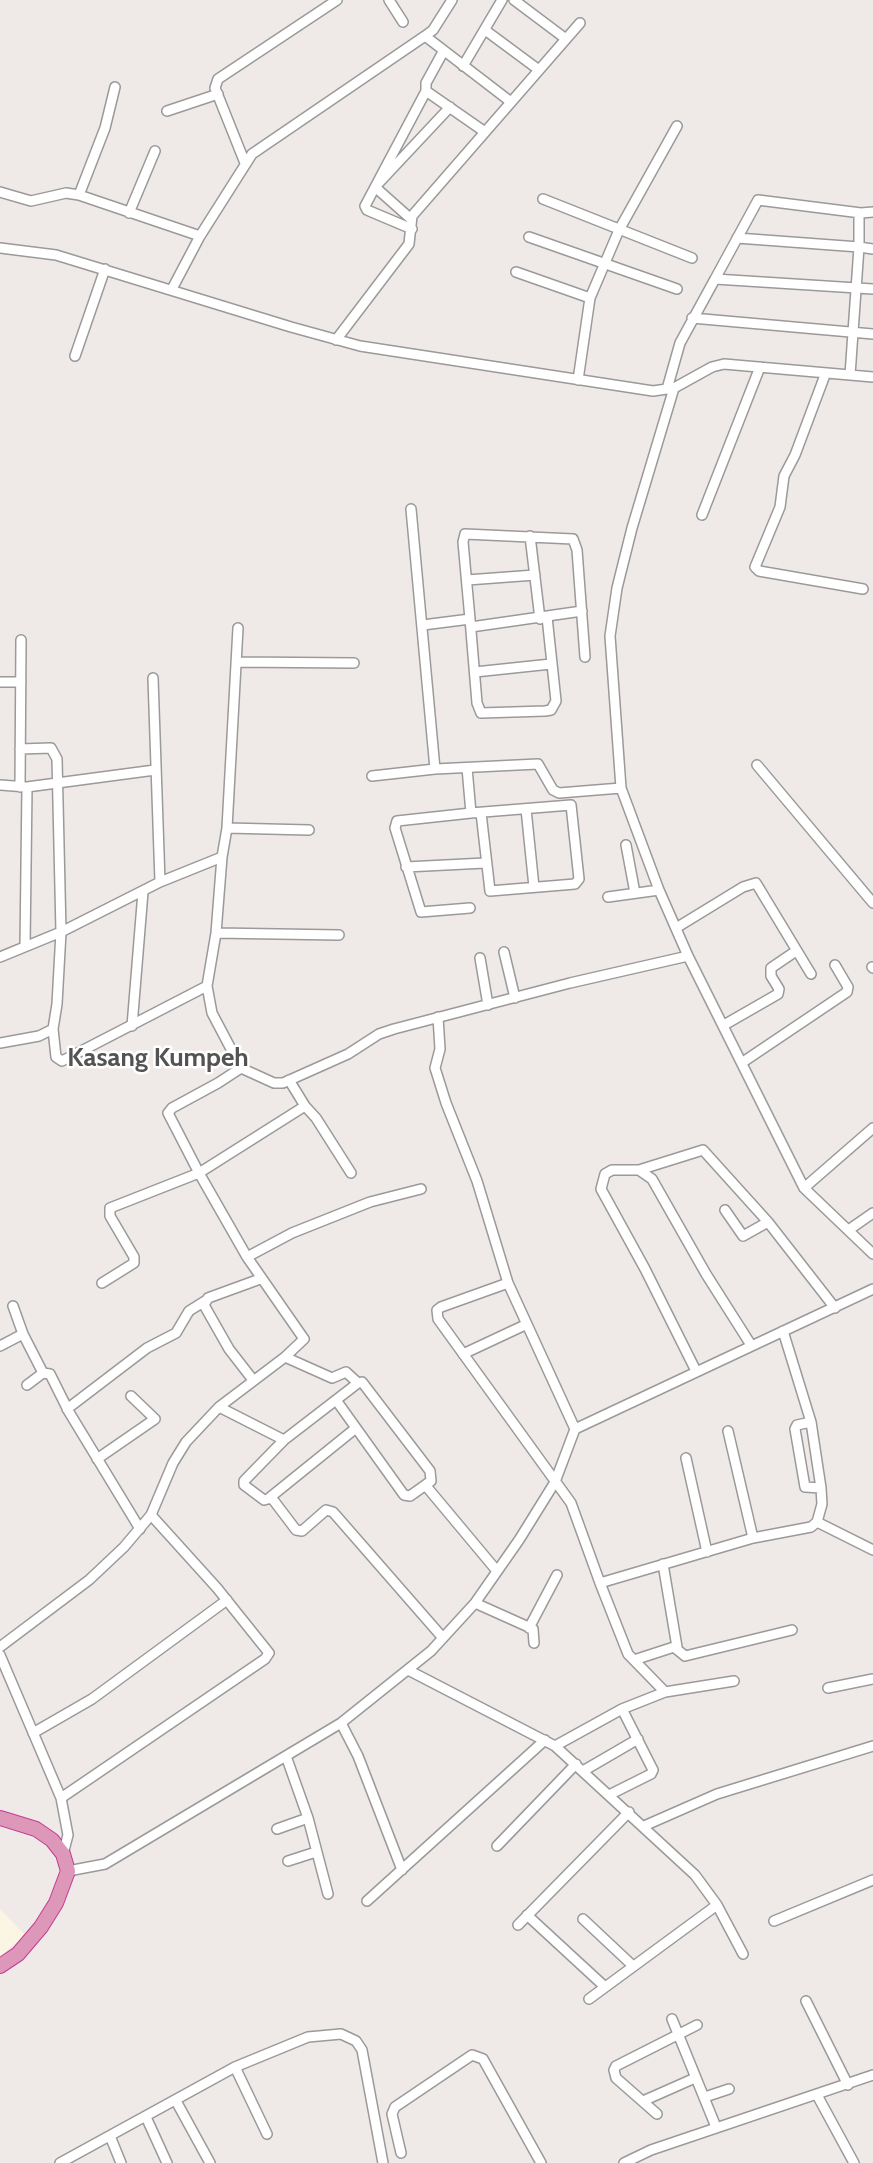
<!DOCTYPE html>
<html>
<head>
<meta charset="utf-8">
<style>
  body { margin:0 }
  canvas { display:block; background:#efeae7 }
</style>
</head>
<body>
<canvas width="873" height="2163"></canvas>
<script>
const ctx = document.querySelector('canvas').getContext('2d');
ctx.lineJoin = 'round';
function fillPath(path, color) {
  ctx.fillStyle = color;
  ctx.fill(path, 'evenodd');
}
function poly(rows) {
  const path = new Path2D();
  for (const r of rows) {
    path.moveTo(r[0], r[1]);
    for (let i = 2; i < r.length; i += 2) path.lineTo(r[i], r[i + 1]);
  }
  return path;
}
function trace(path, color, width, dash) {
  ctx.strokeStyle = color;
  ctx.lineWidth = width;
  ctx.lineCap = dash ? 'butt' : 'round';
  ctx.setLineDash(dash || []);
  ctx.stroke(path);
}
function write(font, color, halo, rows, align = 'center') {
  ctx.font = font + ' Cabin,sans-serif';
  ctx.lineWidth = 5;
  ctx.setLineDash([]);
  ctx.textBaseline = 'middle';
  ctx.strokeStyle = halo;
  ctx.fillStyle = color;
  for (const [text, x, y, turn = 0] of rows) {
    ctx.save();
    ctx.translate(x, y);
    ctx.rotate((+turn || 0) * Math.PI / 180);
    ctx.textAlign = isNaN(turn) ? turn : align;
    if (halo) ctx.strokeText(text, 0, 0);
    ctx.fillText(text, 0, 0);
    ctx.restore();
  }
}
fillPath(poly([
  [0,1909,25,1935,0,1956]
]), '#fbf5e4');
const minor = poly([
  [389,0,403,22],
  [514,0,566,39],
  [485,30,539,70],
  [425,36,511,102],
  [463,66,502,0],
  [426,91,485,132],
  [167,111,218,94],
  [245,163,215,88,218,79,337,0],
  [0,192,31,201,66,193,79,195,200,236],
  [79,195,105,128,115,87],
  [543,199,692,258],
  [129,213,155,151],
  [861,213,758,200,715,279,873,289],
  [411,219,375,187,450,107],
  [412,229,367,210,365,206,426,91,426,83,443,52],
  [529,237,677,289],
  [737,238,859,247,859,217,861,213,873,212],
  [0,248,56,255,291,327,360,346,653,391,674,388],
  [516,272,590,298],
  [172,289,200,236,252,154,425,36,433,30,452,0],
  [692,318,873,334],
  [336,340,409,244,412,216,580,23],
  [75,356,105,269],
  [825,375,795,455,784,476,780,507,755,567,759,571,863,589],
  [850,375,859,247,873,249],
  [873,377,724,364,712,367,674,388,632,528,617,588,610,636,621,788,659,890,688,956,804,1188,873,1254],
  [578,380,590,298,619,230,677,126],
  [667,389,680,343,715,279],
  [411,509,435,769,538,764,553,790,559,793,621,788],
  [702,515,760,367],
  [530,536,540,619],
  [467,580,535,575],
  [470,619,463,542,465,534,573,539,577,550,585,657],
  [423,625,470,619,477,703,481,713,545,711,551,710,556,701,547,617],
  [471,627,582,611],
  [238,628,227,828,222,857,216,933,207,986,212,1013,241,1068,274,1083,283,1083,348,1054,379,1034,394,1029,570,983,688,956],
  [236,662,354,663],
  [475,672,551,664],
  [153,678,160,882],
  [0,682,21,682],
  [757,765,873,903],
  [467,768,471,813],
  [372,776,435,769],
  [0,785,27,787,155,770],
  [20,787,21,640],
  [526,809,534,887],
  [227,828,309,830],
  [626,845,635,893],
  [406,867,485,863],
  [608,897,659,890],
  [470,908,421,912,395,828,397,821,471,813,571,805,579,879,575,884,490,891,481,813],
  [676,928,743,887,756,883,811,974],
  [216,933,339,935],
  [25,946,27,787],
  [504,952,515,998],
  [0,957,61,932,160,882,222,857],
  [480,958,488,1005],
  [872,967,873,968],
  [438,1017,440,1049,435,1068,446,1103,477,1181,508,1283,575,1429],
  [724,1025,778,994,779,989,771,976,771,968,796,951],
  [132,1026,143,892],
  [53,1029,56,1057,62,1061,207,986],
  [0,1043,39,1036,53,1029,57,1004,61,932,57,759,51,748,20,749],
  [743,1062,847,992,848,987,835,965],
  [241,1068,218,1083,172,1108,168,1113,199,1173,247,1257,292,1233,370,1202,421,1189],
  [305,1106,316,1118,351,1173],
  [639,1170,703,1150,768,1222],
  [804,1188,873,1128],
  [725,1210,743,1236,768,1222,835,1308],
  [850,1229,873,1213],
  [102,1283,134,1263,134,1257,110,1216,110,1208,199,1173,305,1106,289,1080],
  [508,1283,441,1307,437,1310,438,1319,571,1503,600,1583,753,1538,811,1527,817,1522,822,1504,821,1488,811,1422,783,1331],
  [13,1306,23,1334,43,1373],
  [0,1346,23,1334],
  [463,1354,525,1325],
  [285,1357,332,1378,346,1372,358,1383,362,1382,430,1471,431,1481,410,1496,404,1495,336,1400],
  [696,1371,645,1269,601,1189,605,1174,612,1170,639,1170,652,1179,706,1274,751,1345],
  [253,1380,229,1349,204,1305,208,1298,260,1279],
  [27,1385,43,1373,50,1374,69,1412,140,1529],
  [219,1407,284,1440],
  [67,1409,147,1348,176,1333,189,1311,205,1301],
  [811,1422,797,1425,795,1429,805,1487,821,1488],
  [356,1428,268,1499,264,1500,244,1485,244,1481,284,1440,358,1383],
  [728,1431,753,1538],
  [686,1458,707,1552],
  [97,1459,155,1419,131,1396],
  [426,1486,497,1571],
  [271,1497,296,1530,302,1531,326,1510,333,1512,443,1638],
  [817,1522,873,1550],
  [663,1564,677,1647],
  [600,1583,628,1654,665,1692,622,1709],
  [475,1603,533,1629,534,1643],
  [529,1628,557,1575],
  [0,1647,89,1580,124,1547,151,1515,173,1463,186,1442,219,1407,285,1357,304,1339,247,1257],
  [0,1655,61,1798,68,1835,63,1854],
  [634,1660,674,1647,685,1656,792,1630],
  [408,1670,555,1746,695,1875,717,1905,743,1954],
  [828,1688,873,1679],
  [665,1692,734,1681],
  [341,1723,358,1756,402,1870],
  [33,1733,92,1699,227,1600],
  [555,1746,622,1709,653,1770,651,1774,609,1795],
  [286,1756,308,1818,328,1894],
  [583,1771,638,1739],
  [61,1798,265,1659,269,1653,217,1588,151,1515],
  [644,1826,717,1794,873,1746],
  [277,1829,308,1818],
  [497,1846,576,1764],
  [288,1861,316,1852],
  [68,1871,105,1864,341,1723,431,1651,475,1603,519,1540,555,1482,575,1429,873,1289],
  [367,1901,545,1740],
  [527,1915,604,1986],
  [583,1919,632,1965],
  [774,1921,873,1880],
  [518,1925,629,1812],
  [589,1999,717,1905],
  [806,2001,848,2085],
  [672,2019,716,2127],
  [235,2067,267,2134],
  [817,2095,854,2163],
  [705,2097,729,2089],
  [176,2101,210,2163],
  [643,2101,695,2078],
  [657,2114,616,2078,614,2070,616,2066,697,2025],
  [146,2117,167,2163],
  [110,2136,121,2163],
  [401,2153,392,2114,395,2107,472,2055,483,2059,541,2163],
  [60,2163,235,2067,308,2037,341,2034,356,2041,362,2050,383,2163],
  [624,2163,651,2150,873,2075]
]);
const highway = poly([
  [0,1818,36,1829,52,1840,63,1854,68,1871,56,1903,41,1927,18,1954,0,1966]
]);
trace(minor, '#9a9a9a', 12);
trace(highway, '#c73a93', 16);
trace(minor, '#fff', 9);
trace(highway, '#dd98b9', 14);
write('bold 26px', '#535353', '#fff', [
  ["Kasang Kumpeh",158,1058]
]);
</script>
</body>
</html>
